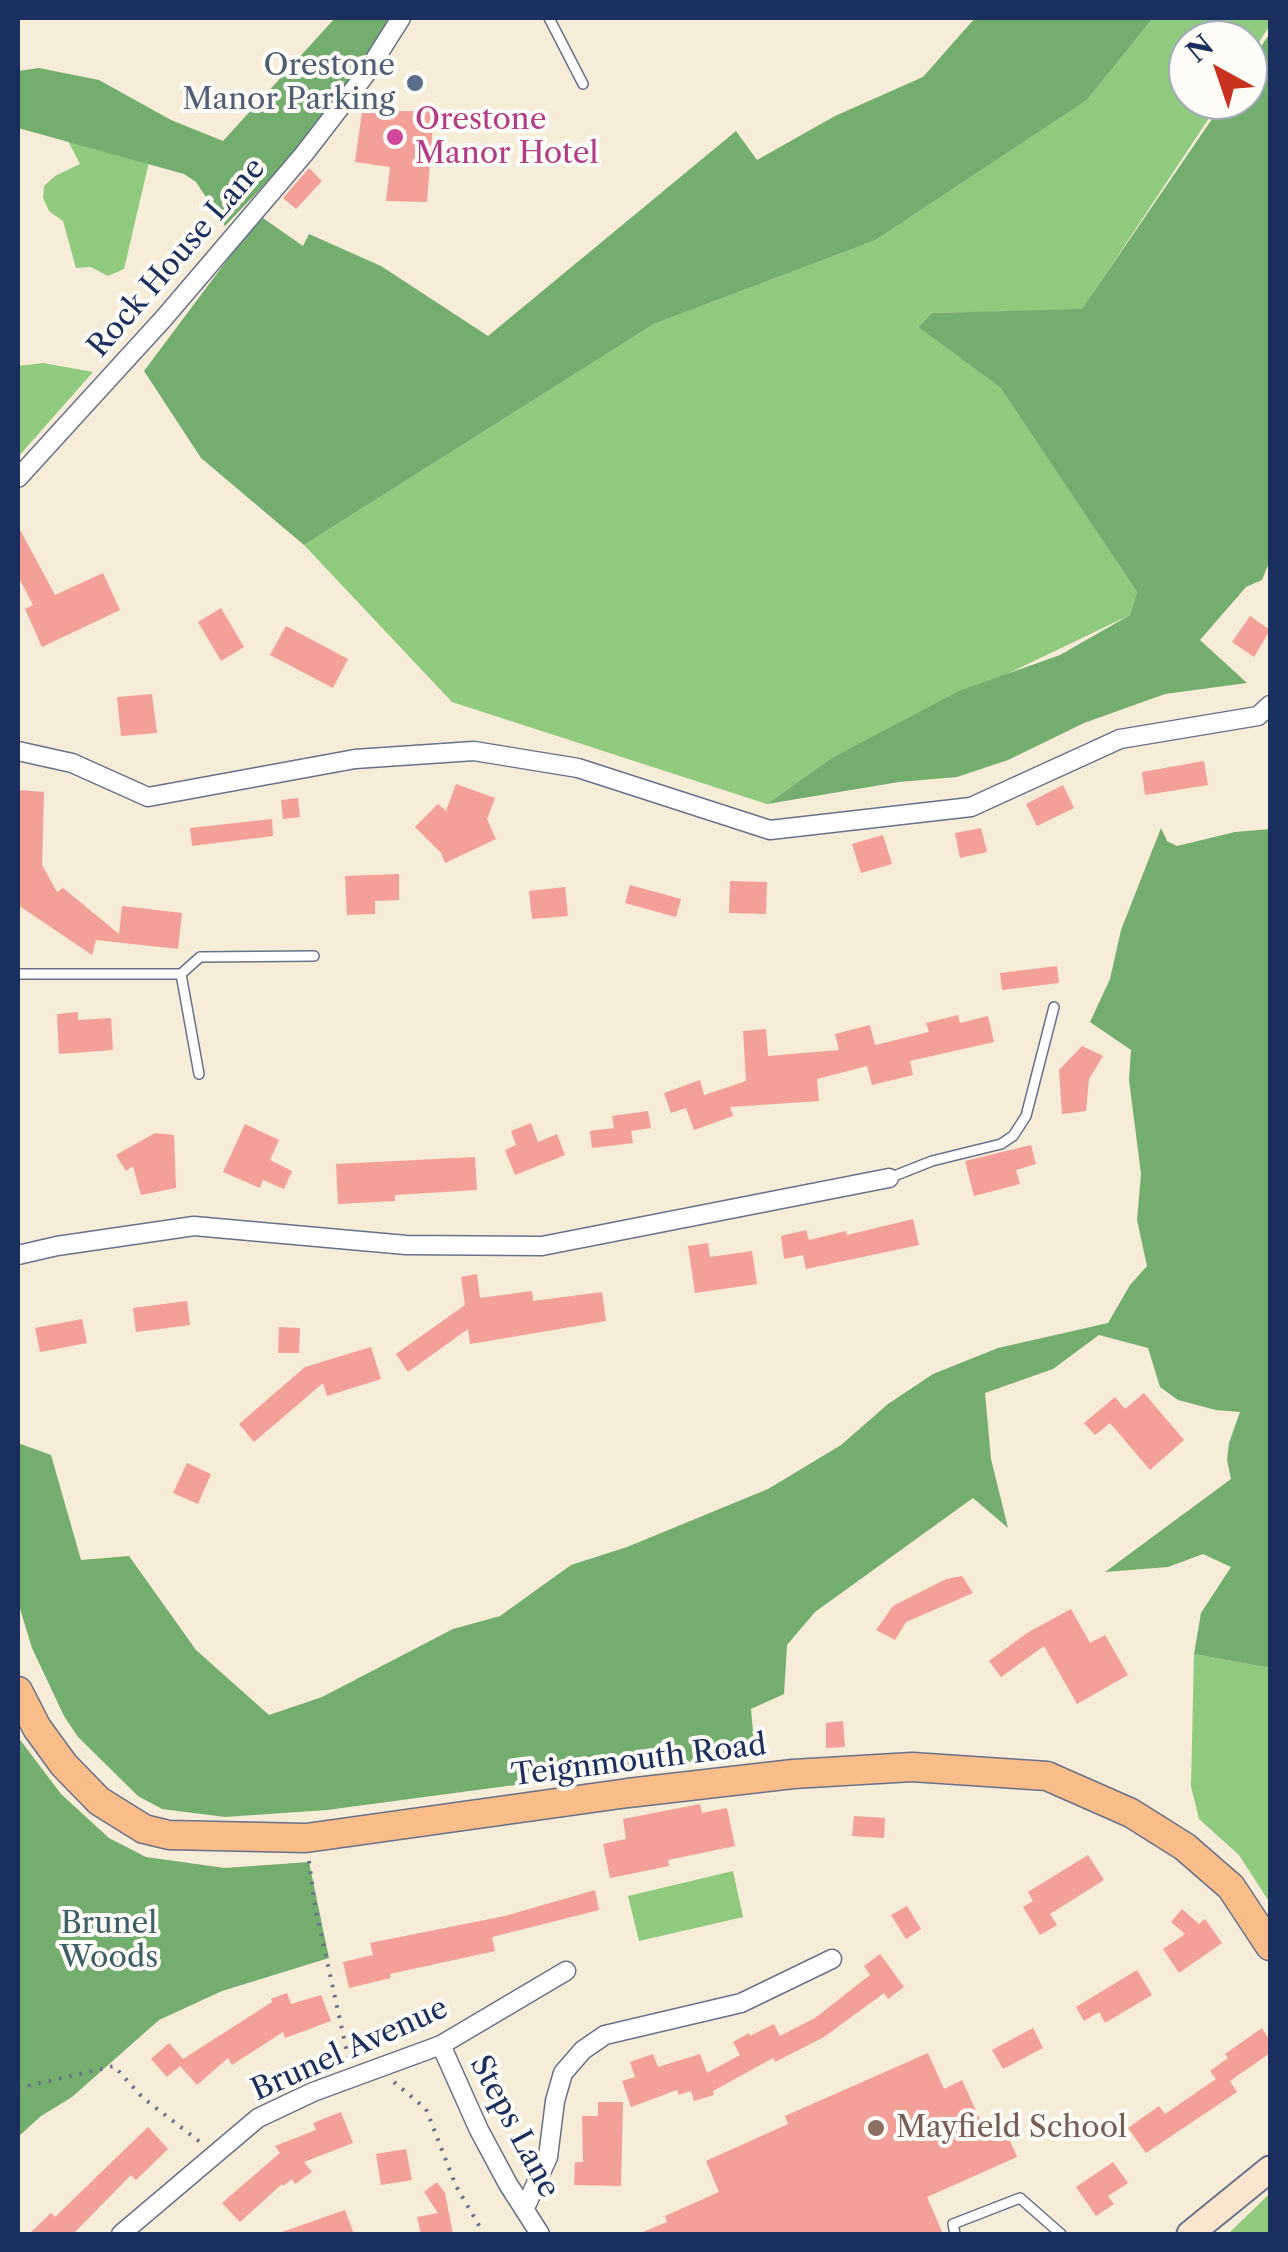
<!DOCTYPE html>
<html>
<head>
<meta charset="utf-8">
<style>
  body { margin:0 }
  #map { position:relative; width:1288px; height:2252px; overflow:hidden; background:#f6ecd8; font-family:"Libre Caslon Text",serif }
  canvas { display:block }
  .frame { position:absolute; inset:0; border:20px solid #1b2f5e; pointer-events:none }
  .north { position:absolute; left:1168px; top:20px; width:100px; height:100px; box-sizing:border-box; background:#fdfcf7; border:2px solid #a3aaba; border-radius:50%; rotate:320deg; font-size:28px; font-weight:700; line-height:40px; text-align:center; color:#1b2f5e }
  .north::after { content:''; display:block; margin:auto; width:35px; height:45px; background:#c8321e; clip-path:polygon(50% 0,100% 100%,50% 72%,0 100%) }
</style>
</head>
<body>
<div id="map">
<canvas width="1288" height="2252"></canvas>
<div class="frame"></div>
<div class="north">N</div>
</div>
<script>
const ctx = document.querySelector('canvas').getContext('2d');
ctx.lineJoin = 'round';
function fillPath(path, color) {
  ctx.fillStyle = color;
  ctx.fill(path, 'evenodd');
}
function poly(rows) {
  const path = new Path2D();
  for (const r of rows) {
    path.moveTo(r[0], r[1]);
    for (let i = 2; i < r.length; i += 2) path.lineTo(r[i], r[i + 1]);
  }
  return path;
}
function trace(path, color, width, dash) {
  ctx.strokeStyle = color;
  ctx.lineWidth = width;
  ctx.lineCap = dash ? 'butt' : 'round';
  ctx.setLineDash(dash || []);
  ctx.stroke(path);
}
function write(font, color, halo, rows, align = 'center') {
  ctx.font = font + ' "Libre Caslon Text",serif';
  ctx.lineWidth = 8;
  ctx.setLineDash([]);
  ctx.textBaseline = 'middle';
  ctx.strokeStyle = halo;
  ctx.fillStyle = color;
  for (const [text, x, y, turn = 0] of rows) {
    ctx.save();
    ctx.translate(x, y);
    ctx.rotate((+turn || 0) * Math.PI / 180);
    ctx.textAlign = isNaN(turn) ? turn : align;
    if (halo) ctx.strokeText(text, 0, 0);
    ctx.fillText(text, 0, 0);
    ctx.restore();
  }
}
fillPath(poly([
  [1153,18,1270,18,1270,25,1248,59,1248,40,1188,40,1188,100,1221,100,1082,310,932,313,918,327,1000,386,1137,592,1130,615,830,759,767,804,452,702,304,545,654,324,876,240,1087,100],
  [68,141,149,162,124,269,108,276,91,267,76,268,63,221,49,211,43,198,44,186,55,176,80,164],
  [43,363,93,372,18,457,18,366],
  [1194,1654,1270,1668,1270,1903,1239,1855,1199,1819,1191,1786],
  [733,1871,743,1917,639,1941,628,1896],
  [1270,2193,1270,2234,1228,2234,1258,2205]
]), '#90ca7f');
fillPath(poly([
  [335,18,393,18,370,58,287,161,225,226,196,182,184,174,18,128,18,71,39,68,99,80,171,120,223,141],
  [975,18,1153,18,1087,100,876,240,654,324,304,545,201,458,144,371,260,216,303,246,309,234,381,266,488,336,736,131,757,160,835,116,923,77],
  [1270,33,1270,560,1262,580,1246,587,1200,640,1247,683,1165,694,1084,723,1008,760,957,777,899,782,767,804,830,759,959,691,1060,655,1130,615,1137,592,1000,387,918,327,932,313,1082,309,1225,100,1248,100,1248,66],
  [1161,828,1167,841,1177,846,1235,832,1270,829,1270,1668,1194,1654,1201,1613,1231,1567,1203,1554,1168,1567,1105,1572,1231,1479,1227,1460,1229,1443,1240,1412,1216,1410,1178,1400,1160,1387,1148,1348,1099,1335,1053,1369,985,1393,991,1459,1008,1528,973,1498,815,1612,787,1645,784,1694,751,1709,755,1753,327,1810,225,1817,162,1809,138,1796,78,1737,64,1716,32,1648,18,1602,18,1443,51,1455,81,1560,129,1556,196,1650,269,1715,322,1697,453,1629,500,1616,571,1565,627,1547,768,1489,841,1445,888,1404,933,1374,998,1348,1108,1323,1130,1285,1147,1266,1137,1220,1141,1174,1129,1080,1131,1050,1090,1022,1110,979,1121,930],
  [18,1737,61,1794,109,1838,146,1857,225,1868,309,1862,329,1958,222,1991,159,2020,72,2097,41,2116,18,2137]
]), '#74ae6e');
fillPath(poly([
  [375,111,434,111,427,202,386,201,390,167,355,162,362,112],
  [309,168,322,181,296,209,283,198],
  [18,526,55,595,103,573,120,610,42,647,25,609,33,605,18,576],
  [221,608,244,647,221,661,198,622],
  [1250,616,1270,630,1254,657,1232,642],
  [286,626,348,659,333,688,270,655],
  [152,694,157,733,121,736,117,697],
  [1204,761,1208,785,1145,795,1142,772],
  [456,784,495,798,487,819,496,839,445,863,441,853,415,827,438,804,446,811],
  [1063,785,1074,808,1037,826,1026,804],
  [18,790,44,792,42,865,57,892,63,888,119,934,122,906,182,913,178,949,96,940,92,955,18,905],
  [298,798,300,817,283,819,281,800],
  [272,819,273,836,192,846,190,828],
  [981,828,987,852,960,858,955,833],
  [883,835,892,864,861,873,852,844],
  [399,874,399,900,375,901,375,914,347,915,345,876],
  [730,881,767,882,766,914,729,913],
  [630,885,681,899,676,917,625,903],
  [565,887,568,916,532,919,529,891],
  [1057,966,1059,983,1002,990,1000,973],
  [78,1012,78,1020,111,1018,113,1050,59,1054,57,1014],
  [958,1015,960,1023,988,1016,994,1042,910,1061,913,1075,872,1085,867,1066,817,1079,819,1101,730,1107,733,1116,694,1130,686,1108,671,1113,664,1093,700,1080,704,1095,746,1081,743,1031,766,1029,768,1056,839,1050,835,1034,870,1025,875,1045,929,1032,926,1023],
  [1082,1046,1103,1056,1089,1079,1086,1111,1062,1114,1059,1070],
  [648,1111,651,1128,631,1131,633,1143,592,1148,590,1131,614,1128,612,1116],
  [531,1123,538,1142,557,1134,565,1155,515,1175,505,1150,516,1145,511,1131],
  [245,1124,279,1140,270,1160,292,1171,284,1189,263,1180,260,1188,223,1172],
  [155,1133,174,1135,176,1188,141,1195,133,1166,126,1171,116,1155],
  [1031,1145,1036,1164,1016,1170,1020,1184,974,1196,965,1161],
  [475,1157,477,1190,395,1195,395,1201,338,1204,336,1164],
  [913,1219,919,1245,806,1269,803,1255,784,1259,781,1236,806,1230,809,1240,846,1231,847,1235],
  [708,1243,710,1257,752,1251,757,1284,695,1293,688,1246],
  [477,1274,480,1298,532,1291,533,1301,602,1292,606,1321,470,1344,468,1329,408,1372,396,1354,465,1305,461,1277],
  [187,1301,190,1325,136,1332,133,1308],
  [82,1319,87,1343,40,1352,35,1328],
  [279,1327,300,1328,299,1353,278,1353],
  [371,1347,381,1379,327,1396,323,1383,254,1442,239,1424,305,1367],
  [1144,1393,1184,1440,1150,1470,1110,1423,1095,1435,1084,1423,1115,1397,1125,1409],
  [187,1463,211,1474,198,1504,173,1493],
  [962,1576,973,1593,906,1622,895,1640,876,1630,893,1606,946,1579],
  [1071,1609,1090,1643,1105,1635,1128,1675,1077,1704,1044,1646,1001,1677,989,1661,1027,1633],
  [843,1721,845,1747,826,1748,826,1723],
  [700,1804,702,1813,727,1808,735,1846,668,1860,669,1866,610,1878,603,1844,626,1839,623,1819],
  [854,1816,885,1818,884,1838,852,1836],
  [1088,1855,1104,1880,1050,1914,1057,1925,1040,1935,1023,1907,1033,1901,1028,1892],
  [595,1890,599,1910,492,1937,495,1951,390,1974,391,1978,349,1988,343,1962,373,1955,370,1943,505,1916],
  [907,1906,921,1929,906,1939,891,1915],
  [1182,1909,1199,1924,1205,1919,1222,1943,1179,1973,1163,1949,1185,1934,1171,1922],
  [880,1954,904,1987,888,1999,884,1993,824,2037,775,2062,773,2058,713,2091,714,2095,694,2101,691,2091,679,2095,677,2090,631,2107,622,2081,635,2077,630,2062,653,2054,658,2067,700,2054,707,2073,740,2055,733,2042,749,2033,750,2036,774,2024,780,2036,815,2018,870,1975,864,1966],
  [1137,1970,1152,1995,1105,2023,1099,2012,1084,2021,1076,2007],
  [287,1993,291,2004,321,1995,331,2021,285,2038,283,2032,232,2065,228,2058,197,2085,180,2066,167,2077,151,2059,169,2043,183,2059,272,2002,271,1999],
  [1033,2028,1043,2048,1003,2069,992,2050],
  [1262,2028,1270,2041,1270,2053,1230,2081,1237,2092,1146,2153,1128,2128,1159,2106,1165,2114,1216,2079,1210,2071,1228,2058,1225,2054],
  [928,2053,944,2089,962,2080,984,2128,1001,2120,1017,2157,927,2197,943,2234,638,2234,667,2222,665,2216,719,2192,706,2161,788,2124,785,2116],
  [598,2102,623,2102,621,2186,574,2185,575,2162,583,2162,582,2116,598,2116],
  [341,2112,353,2143,304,2162,312,2172,295,2184,292,2179,283,2186,282,2184,240,2222,222,2203,280,2153,275,2146,316,2130,313,2123],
  [148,2127,168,2149,136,2180,131,2175,73,2234,29,2234,51,2213,55,2217],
  [406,2149,412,2180,381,2185,376,2154],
  [1113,2162,1128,2183,1108,2196,1114,2204,1096,2216,1076,2187],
  [437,2182,445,2193,453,2234,421,2234,417,2217,438,2213,424,2192],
  [345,2210,354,2234,282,2234,282,2232]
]), '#f3a198');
const lane = poly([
  [549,18,583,84],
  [348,101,370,105],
  [18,974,181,974,200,957,314,956],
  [181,974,199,1074],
  [889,1178,932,1161,1001,1144,1013,1136,1026,1116,1054,1007],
  [955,2234,953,2224,1020,2198,1061,2234]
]);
const street = poly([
  [18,478,164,318,304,154,365,75,401,18],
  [18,751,72,763,148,797,355,759,474,751,578,768,770,830,971,807,1120,739,1258,716,1270,705],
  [18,1255,57,1246,194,1226,406,1245,542,1246,889,1178],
  [441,2045,479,2130,508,2184,540,2234],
  [525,2208,548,2157,555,2101,563,2073,583,2050,605,2035,741,2003,832,1959],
  [121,2234,258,2118,313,2092,441,2045,566,1971]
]);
const secondary = poly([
  [1190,2234,1270,2169]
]);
const primary = poly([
  [18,1691,37,1728,64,1765,99,1801,144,1829,169,1835,306,1838,628,1793,793,1774,912,1767,1047,1776,1131,1813,1185,1847,1231,1887,1270,1946]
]);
trace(lane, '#687189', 12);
trace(street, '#687189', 21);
trace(secondary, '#687189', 29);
trace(primary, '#687189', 31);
trace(poly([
  [309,1861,315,1906,348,2057],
  [394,2082,426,2109,456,2186,484,2234],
  [18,2088,114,2066,142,2097,200,2142]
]), '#687189', 4, [2.5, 8]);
trace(lane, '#fff', 9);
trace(street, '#fff', 18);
trace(secondary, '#fce5cf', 25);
trace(primary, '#f8bd88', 28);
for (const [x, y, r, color] of [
  [415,83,10,"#5c6f8a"],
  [395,137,10,"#d1479c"],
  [876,2128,10,"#8d6e63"]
]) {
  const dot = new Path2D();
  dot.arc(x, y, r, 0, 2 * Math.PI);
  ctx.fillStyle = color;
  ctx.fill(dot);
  trace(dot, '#fdfcf7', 4);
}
write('30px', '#4e5e75', '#fdfcf7', [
  ["Orestone",395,66],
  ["Manor Parking",395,100]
], 'right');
write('30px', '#b23c85', '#fdfcf7', [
  ["Orestone",415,120],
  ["Manor Hotel",415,154]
], 'left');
write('30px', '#1b2f5e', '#fdfcf7', [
  ["Rock House Lane",177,258,-49],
  ["Teignmouth Road",639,1761,-7],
  ["Brunel Avenue",350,2050,-24],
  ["Steps Lane",514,2127,62]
]);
write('30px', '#3e5e68', '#fdfcf7', [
  ["Brunel",109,1924],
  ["Woods",109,1958]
]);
write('30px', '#785e54', '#fdfcf7', [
  ["Mayfield School",896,2128]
], 'left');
</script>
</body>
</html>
